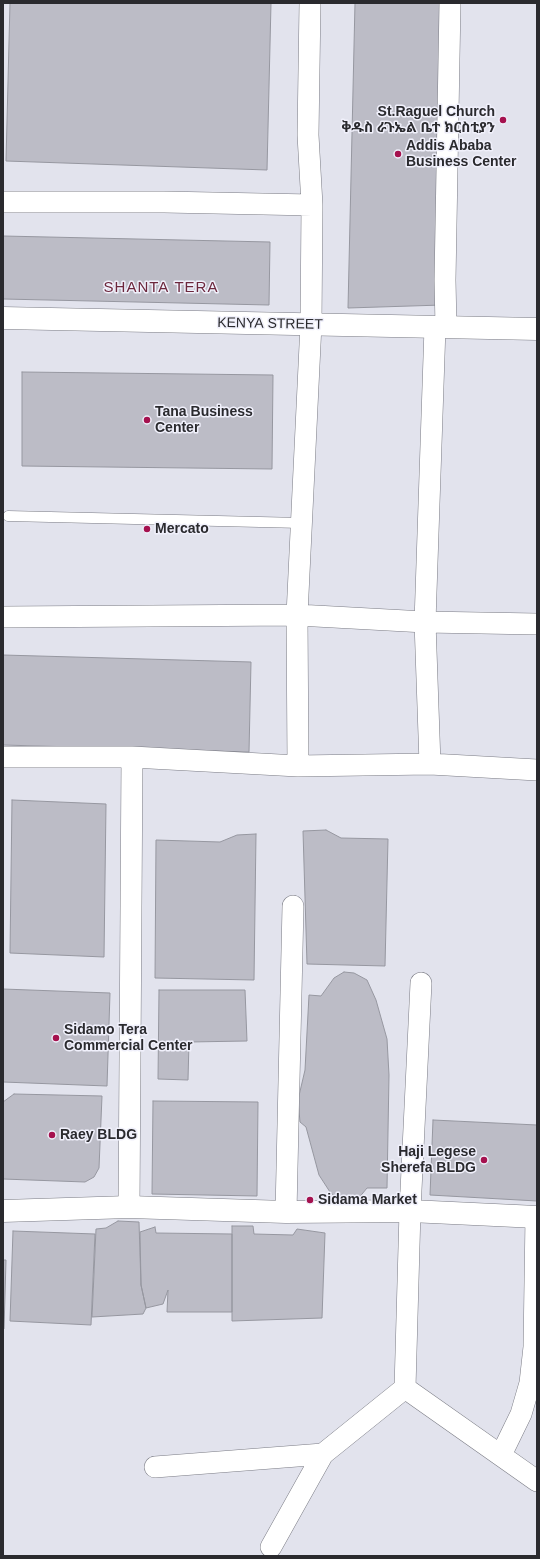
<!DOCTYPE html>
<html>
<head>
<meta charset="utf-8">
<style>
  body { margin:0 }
  #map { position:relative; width:540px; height:1559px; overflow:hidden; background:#e2e3ed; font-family:Arial,sans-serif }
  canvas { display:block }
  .frame { position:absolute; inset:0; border:4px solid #2a2a2e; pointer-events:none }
</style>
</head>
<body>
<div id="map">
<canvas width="540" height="1559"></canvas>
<div class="frame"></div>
</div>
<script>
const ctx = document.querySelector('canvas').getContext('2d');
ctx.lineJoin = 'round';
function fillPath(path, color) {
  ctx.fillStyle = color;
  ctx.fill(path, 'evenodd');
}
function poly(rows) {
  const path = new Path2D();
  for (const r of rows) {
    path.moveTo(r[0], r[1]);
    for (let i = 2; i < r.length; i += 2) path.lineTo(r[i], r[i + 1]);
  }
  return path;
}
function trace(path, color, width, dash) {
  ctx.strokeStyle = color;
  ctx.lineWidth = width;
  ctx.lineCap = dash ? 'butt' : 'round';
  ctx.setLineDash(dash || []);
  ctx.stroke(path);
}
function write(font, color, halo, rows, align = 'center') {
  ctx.font = font + ' Arial,"Noto Sans Ethiopic",sans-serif';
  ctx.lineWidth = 3;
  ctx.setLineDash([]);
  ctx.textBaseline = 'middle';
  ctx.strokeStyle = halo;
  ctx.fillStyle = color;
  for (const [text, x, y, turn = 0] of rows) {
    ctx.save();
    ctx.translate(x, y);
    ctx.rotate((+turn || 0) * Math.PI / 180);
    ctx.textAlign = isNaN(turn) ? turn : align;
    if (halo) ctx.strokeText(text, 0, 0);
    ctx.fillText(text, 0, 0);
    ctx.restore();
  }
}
const building = poly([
  [10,3,271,3,267,170,6,161,10,3],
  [355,3,446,3,442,305,348,308,355,3],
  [3,236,270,242,269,305,3,299,3,236],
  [22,372,273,375,272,469,22,466,22,372],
  [3,655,251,662,249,752,3,745,3,655],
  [12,800,106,804,104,957,10,953,12,800],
  [326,830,341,838,388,839,385,966,307,964,303,831,326,830],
  [256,834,254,980,155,978,156,840,220,842,237,835,256,834],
  [344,972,354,973,367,980,376,1000,387,1039,389,1075,387,1188,367,1188,358,1199,348,1201,339,1200,330,1192,319,1175,306,1127,300,1122,298,1100,305,1070,309,995,321,996,334,978,344,972],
  [3,989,110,993,107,1086,3,1082,3,989],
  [159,990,245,990,247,1041,189,1042,188,1080,158,1079,159,990],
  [14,1094,102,1096,99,1168,94,1177,85,1182,3,1179,3,1102,14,1094],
  [153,1101,258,1102,257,1196,152,1194,153,1101],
  [433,1120,537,1125,537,1201,430,1195,433,1120],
  [118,1221,139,1222,141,1285,146,1308,143,1314,92,1317,96,1229,106,1228,118,1221],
  [232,1226,253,1226,254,1234,293,1235,297,1229,325,1233,322,1318,232,1321,232,1226],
  [155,1227,156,1233,232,1234,232,1312,167,1312,168,1290,163,1304,146,1308,141,1285,140,1232,155,1227],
  [13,1231,95,1234,91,1325,10,1321,13,1231],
  [3,1260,6,1260,4,1329,3,1329,3,1260]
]);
fillPath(building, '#bcbcc6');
trace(building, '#9697a0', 1);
const lane = poly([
  [8,516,302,523]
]);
const street = poly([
  [3,202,164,202,312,205],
  [446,327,445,280,450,3],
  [3,617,297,615,425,622,537,624],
  [3,757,132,757,298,766,430,764,537,770],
  [430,764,425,622,435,327],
  [298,766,297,615,311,324,312,205,308,135,310,3],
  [129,1207,132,757],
  [286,1212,293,906],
  [405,1388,410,1211,421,983],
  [405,1388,537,1481],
  [501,1455,521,1414,530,1383,534,1347,536,1217],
  [155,1467,323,1454],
  [271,1547,323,1454,405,1388]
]);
const secondary = poly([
  [3,318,537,329],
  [3,1211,129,1207,286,1212,410,1211,537,1217]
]);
trace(lane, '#7a7b84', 11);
trace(street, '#7a7b84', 22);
trace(secondary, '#7a7b84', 23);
trace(lane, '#fff', 10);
trace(street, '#fff', 21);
trace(secondary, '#fff', 22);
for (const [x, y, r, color] of [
  [503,120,4,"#a5114e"],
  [398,154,4,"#a5114e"],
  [147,420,4,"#a5114e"],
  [147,529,4,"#a5114e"],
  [56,1038,4,"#a5114e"],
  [52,1135,4,"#a5114e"],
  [484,1160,4,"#a5114e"],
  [310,1200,4,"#a5114e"]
]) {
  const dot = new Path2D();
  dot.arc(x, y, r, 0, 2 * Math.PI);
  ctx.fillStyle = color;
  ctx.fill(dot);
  trace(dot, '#f0f0fb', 1.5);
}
write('bold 14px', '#2a2a2e', '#f0f0fb', [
  ["St.Raguel Church",495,112,"right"],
  ["ቅዱስ ራጉኤል ቤተ ክርስቲያን",495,128,"right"],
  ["Addis Ababa",406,146],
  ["Business Center",406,162],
  ["Tana Business",155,412],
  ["Center",155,428],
  ["Mercato",155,529],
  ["Sidamo Tera",64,1030],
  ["Commercial Center",64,1046],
  ["Raey BLDG",60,1135],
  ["Haji Legese",476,1152,"right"],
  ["Sherefa BLDG",476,1168,"right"],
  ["Sidama Market",318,1200]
], 'left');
write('14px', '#2a2a2e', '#f0f0fb', [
  ["KENYA STREET",270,324,1]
]);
ctx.letterSpacing = '1px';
write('15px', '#6c273c', '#f0f0fb', [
  ["SHANTA TERA",161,288]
]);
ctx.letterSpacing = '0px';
</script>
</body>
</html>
